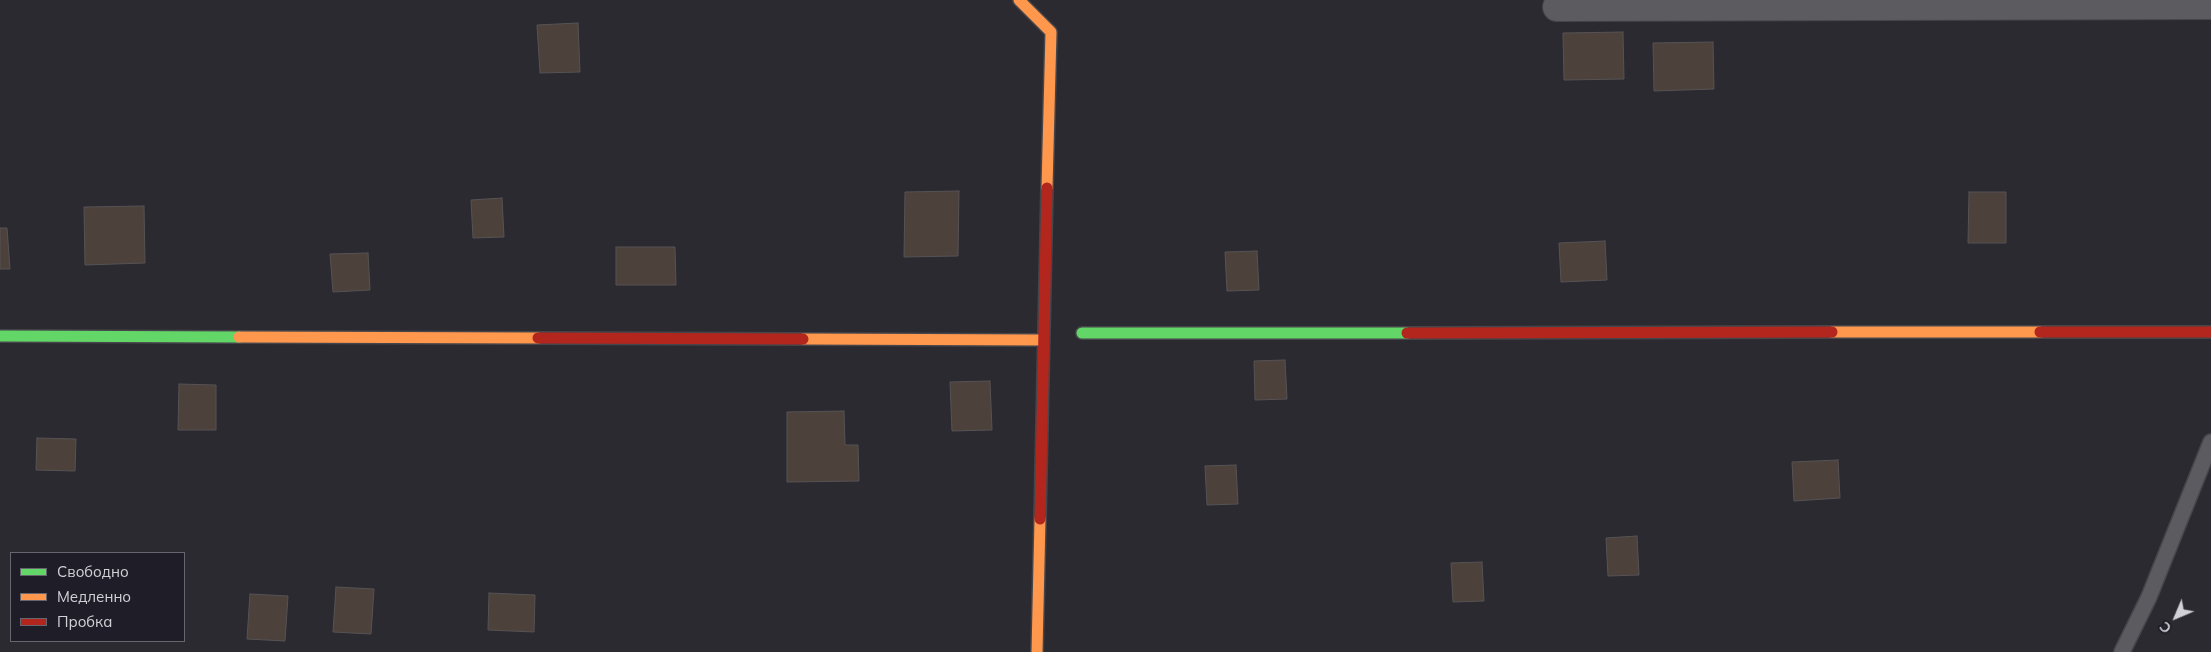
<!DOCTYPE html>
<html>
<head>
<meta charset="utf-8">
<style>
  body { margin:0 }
  #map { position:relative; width:2211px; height:652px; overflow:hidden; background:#2b2a30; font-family:Mulish,sans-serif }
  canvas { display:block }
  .legend { position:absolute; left:10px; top:552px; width:175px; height:90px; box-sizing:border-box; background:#1f1e28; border:1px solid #67666e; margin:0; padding:6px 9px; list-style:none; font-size:15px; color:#d2d1d8 }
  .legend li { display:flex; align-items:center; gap:10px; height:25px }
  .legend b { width:25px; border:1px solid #67666e }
  .north { position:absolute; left:2151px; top:592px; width:50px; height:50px; -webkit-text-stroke:4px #1f1e28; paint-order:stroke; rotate:225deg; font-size:14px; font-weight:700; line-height:20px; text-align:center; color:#d2d1d8 }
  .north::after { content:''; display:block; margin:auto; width:18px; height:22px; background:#d2d1d8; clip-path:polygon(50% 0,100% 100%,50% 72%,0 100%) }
</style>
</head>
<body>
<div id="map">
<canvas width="2211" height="652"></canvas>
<ul class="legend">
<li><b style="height:6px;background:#63d668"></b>Свободно</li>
<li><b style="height:6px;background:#ff974d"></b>Медленно</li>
<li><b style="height:6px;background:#b3261e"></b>Пробка</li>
</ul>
<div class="north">С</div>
</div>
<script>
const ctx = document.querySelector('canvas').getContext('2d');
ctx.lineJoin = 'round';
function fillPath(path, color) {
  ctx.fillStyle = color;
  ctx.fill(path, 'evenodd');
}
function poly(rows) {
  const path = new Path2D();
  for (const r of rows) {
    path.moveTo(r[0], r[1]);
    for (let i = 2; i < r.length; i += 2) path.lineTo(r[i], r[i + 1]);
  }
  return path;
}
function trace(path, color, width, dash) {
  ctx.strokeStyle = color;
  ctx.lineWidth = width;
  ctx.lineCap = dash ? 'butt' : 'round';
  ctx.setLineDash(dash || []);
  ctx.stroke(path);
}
const building = poly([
  [578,23,580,72,540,73,537,25,578,23],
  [1623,32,1624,79,1564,80,1563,33,1623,32],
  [1713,42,1714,89,1654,91,1653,43,1713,42],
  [959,191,958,256,904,257,905,192,959,191],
  [1969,192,2006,192,2006,243,1968,243,1969,192],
  [502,198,504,237,473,238,471,200,502,198],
  [144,206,145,263,85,265,84,207,144,206],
  [0,228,7,228,10,269,0,269,0,228],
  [1605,241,1607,280,1561,282,1559,243,1605,241],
  [616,247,675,247,676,285,616,285,616,247],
  [1257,251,1259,290,1227,291,1225,252,1257,251],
  [368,253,370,290,333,292,330,254,368,253],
  [1285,360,1287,399,1255,400,1254,361,1285,360],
  [990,381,992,430,952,431,950,382,990,381],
  [179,384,216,385,216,430,178,430,179,384],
  [844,411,845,445,858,445,859,481,787,482,787,412,844,411],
  [37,438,76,439,75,471,36,470,37,438],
  [1838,460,1840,498,1794,501,1792,462,1838,460],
  [1236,465,1238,504,1207,505,1205,466,1236,465],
  [1637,536,1639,575,1608,576,1606,538,1637,536],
  [1482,562,1484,601,1453,602,1451,563,1482,562],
  [336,587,374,589,371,634,333,632,336,587],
  [489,593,535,595,534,632,488,630,489,593],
  [250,594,288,596,285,641,247,639,250,594]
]);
fillPath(building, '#4d413c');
trace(building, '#565355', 1);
const lane = poly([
  [2122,652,2149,597,2211,442]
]);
const street = poly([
  [1557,7,2211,5]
]);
const fast = poly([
  [1082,333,1407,333],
  [0,336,239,337]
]);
const slow = poly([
  [1019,0,1051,32,1047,188],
  [1832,332,2040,332],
  [239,337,538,338],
  [803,339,1043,340],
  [1037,652,1040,519]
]);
const jam = poly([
  [2040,332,2211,332],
  [1407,333,1832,332],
  [538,338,803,339],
  [1040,519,1047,188]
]);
trace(lane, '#46454a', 18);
trace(street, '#46454a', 30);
trace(fast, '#46454a', 14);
trace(slow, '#46454a', 14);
trace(jam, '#46454a', 14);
trace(lane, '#5b5b60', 15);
trace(street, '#5b5b60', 28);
trace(fast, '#63d668', 11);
trace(slow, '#ff974d', 11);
trace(jam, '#b3261e', 11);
</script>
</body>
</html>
